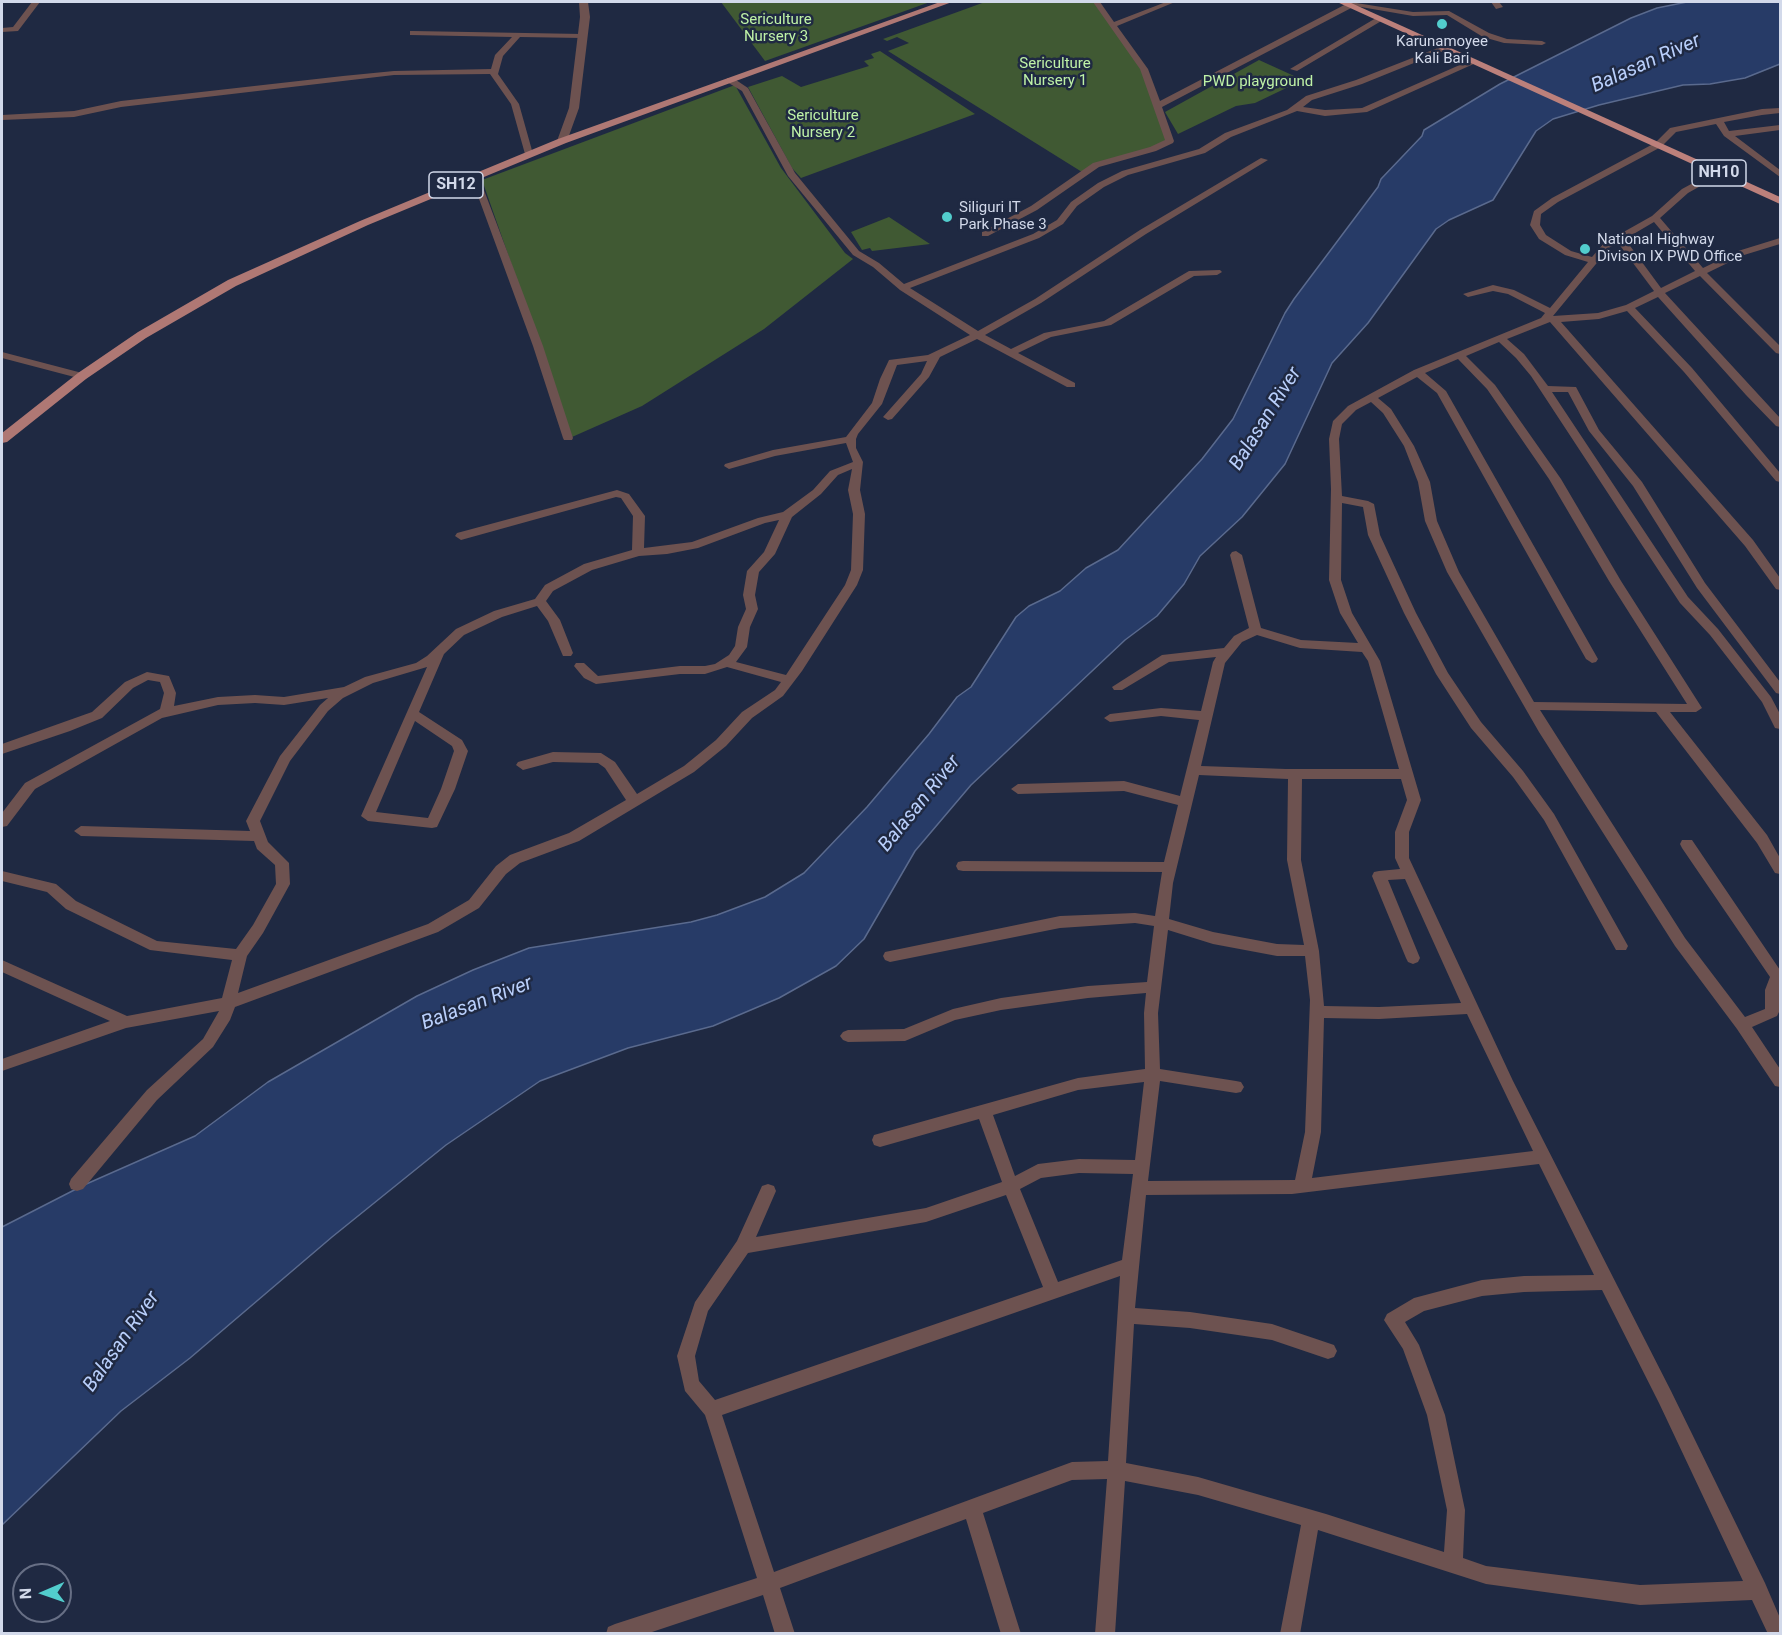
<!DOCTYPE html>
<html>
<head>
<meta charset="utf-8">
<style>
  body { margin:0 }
  #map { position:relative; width:1782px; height:1635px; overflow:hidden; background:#1f2942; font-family:Roboto,sans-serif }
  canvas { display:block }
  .frame { position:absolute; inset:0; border:3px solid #d2d9ea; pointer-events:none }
  .north { position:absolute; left:12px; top:1563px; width:60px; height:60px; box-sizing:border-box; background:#1f2942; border:2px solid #676f85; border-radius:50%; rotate:268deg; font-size:16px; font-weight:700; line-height:24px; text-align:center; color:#d2d9ea }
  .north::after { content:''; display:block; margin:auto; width:21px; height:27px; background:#52cdcd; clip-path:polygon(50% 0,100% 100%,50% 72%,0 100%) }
</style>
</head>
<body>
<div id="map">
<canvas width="1782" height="1635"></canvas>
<div class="frame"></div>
<div class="north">N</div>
</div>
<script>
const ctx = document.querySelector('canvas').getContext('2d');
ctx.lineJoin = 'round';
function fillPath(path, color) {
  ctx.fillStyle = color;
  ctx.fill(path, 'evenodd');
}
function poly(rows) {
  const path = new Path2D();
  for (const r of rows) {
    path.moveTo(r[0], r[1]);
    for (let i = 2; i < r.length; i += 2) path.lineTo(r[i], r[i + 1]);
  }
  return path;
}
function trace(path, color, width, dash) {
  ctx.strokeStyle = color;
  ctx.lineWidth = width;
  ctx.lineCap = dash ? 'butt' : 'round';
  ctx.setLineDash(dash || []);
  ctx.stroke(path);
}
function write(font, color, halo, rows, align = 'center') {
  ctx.font = font + ' Roboto,sans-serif';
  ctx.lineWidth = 5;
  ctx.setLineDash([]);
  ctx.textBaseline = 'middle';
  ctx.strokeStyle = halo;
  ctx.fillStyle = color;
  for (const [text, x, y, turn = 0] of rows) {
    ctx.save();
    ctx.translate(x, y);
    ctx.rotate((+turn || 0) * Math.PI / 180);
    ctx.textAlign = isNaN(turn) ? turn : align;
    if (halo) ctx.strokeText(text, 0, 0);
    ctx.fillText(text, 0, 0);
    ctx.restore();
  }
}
fillPath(poly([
  [721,2,930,2,765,61],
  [985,2,1094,2,1141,68,1167,139,1160,145,1082,172,888,51,909,43,897,37,887,41,883,39],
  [880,51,975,114,801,178,792,168,748,87,782,76,801,87,869,66,864,61,874,58,871,54],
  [1259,60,1303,80,1255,103,1236,106,1178,134,1165,112],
  [735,85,781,168,845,253,853,259,764,329,642,406,572,437,482,180],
  [889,217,930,244,872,251,870,248,862,250,851,232]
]), '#405933');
const water = poly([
  [1687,2,1780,2,1780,64,1745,78,1710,84,1683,85,1599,105,1553,119,1536,131,1493,200,1449,220,1436,229,1368,323,1332,363,1285,464,1242,517,1200,556,1184,584,1157,616,1125,640,971,785,915,851,864,939,836,966,779,998,713,1026,628,1048,540,1081,446,1145,332,1237,190,1358,121,1411,2,1525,2,1227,84,1185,195,1136,268,1082,417,996,473,970,529,948,691,922,717,915,765,897,804,873,867,807,929,734,957,697,971,687,1016,617,1029,606,1060,591,1086,568,1118,550,1202,459,1233,419,1285,313,1294,299,1378,187,1381,179,1422,136,1424,130,1500,84,1631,18,1657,8,1687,2]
]);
fillPath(water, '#273b67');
trace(water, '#5a6a8e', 1.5);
fillPath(poly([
  [32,2,40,2,18,31,2,32,2,28,13,27,32,2],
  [1093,2,1100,2,1114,22,1166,2,1175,2,1117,26,1148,69,1160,101,1350,2,1413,12,1449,11,1489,33,1507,39,1542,41,1546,43,1542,45,1504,43,1483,37,1447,15,1413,16,1355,6,1162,107,1174,141,1173,143,1156,151,1099,167,1037,210,988,236,982,236,982,232,1031,206,1093,163,1150,147,1165,140,1140,69,1093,2],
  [1491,2,1499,2,1503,7,1496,9,1491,2],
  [1376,18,1383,20,1297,71,1290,69,1376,18],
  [413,31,582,34,586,36,582,38,520,37,503,56,498,74,519,104,533,154,529,157,525,154,511,104,490,74,394,75,121,107,74,117,2,120,2,115,74,111,121,101,343,76,394,71,491,69,495,55,512,37,410,35,410,31,413,31],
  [1443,46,1447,48,1446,50,1362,84,1312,100,1303,107,1325,110,1362,108,1471,60,1478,62,1367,112,1325,116,1297,111,1231,137,1205,153,1128,175,1104,187,1077,206,1063,224,1039,238,910,288,978,331,1035,299,1140,230,1261,158,1268,160,1146,234,1041,303,985,335,1011,349,1044,333,1104,321,1189,271,1220,270,1222,272,1217,275,1194,276,1111,325,1051,337,1018,353,1075,383,1075,387,1067,387,977,339,940,357,929,377,892,419,888,420,883,417,921,374,927,361,897,365,882,404,858,434,856,439,856,448,863,462,860,490,865,514,863,570,857,585,802,671,783,696,752,718,726,746,694,772,579,841,520,863,506,874,479,908,438,932,235,1007,230,1020,213,1047,157,1100,83,1189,77,1191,71,1189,69,1184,71,1179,147,1090,203,1039,219,1011,126,1028,2,1071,2,1059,110,1021,2,972,2,960,127,1016,222,998,232,960,150,950,66,909,47,892,2,881,2,871,56,884,76,901,157,941,236,949,253,925,276,884,275,865,257,849,254,841,81,836,74,831,81,826,250,831,246,821,280,756,320,705,328,698,284,705,255,703,218,705,162,718,35,789,7,826,2,827,2,813,25,783,160,709,164,693,160,682,148,680,133,688,102,718,70,731,2,754,2,744,92,712,125,682,147,672,169,676,176,693,174,706,218,697,255,695,284,697,344,687,365,677,416,663,427,656,456,629,494,611,535,599,545,585,584,564,632,550,633,516,621,498,616,497,461,540,455,536,457,533,617,490,629,494,645,516,644,548,692,542,758,518,783,512,813,490,830,471,853,462,846,443,775,456,729,469,724,466,725,464,773,450,846,437,872,403,880,379,889,360,928,355,970,335,900,290,873,267,853,255,788,176,742,91,727,82,727,78,733,78,748,88,795,173,859,251,879,263,904,284,1033,234,1057,220,1071,202,1098,183,1122,171,1199,149,1225,133,1287,110,1306,96,1356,80,1443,46],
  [852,469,848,490,853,514,851,570,845,585,786,675,736,662,747,647,750,627,758,609,755,595,759,572,775,554,792,517,821,494,838,475,852,469],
  [779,520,764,552,747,571,743,595,746,609,738,627,735,646,729,655,715,664,705,666,680,666,598,676,584,663,576,663,574,666,584,678,596,684,680,674,705,674,727,667,781,682,775,690,742,712,716,740,684,766,637,794,615,762,601,753,553,752,518,762,516,765,523,770,553,762,598,763,605,768,626,800,569,833,510,855,496,866,469,900,428,924,238,993,247,956,263,933,290,884,289,863,268,842,260,821,290,761,328,711,343,698,373,683,427,667,361,816,368,821,432,828,437,827,455,789,468,751,462,740,419,712,444,654,464,635,502,617,537,606,548,621,563,656,571,656,573,653,560,620,546,601,553,591,592,570,639,556,667,554,698,548,765,523,779,520],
  [415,721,452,746,454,751,441,789,428,818,376,812,415,721],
  [1762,109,1780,108,1780,113,1762,115,1724,122,1729,131,1780,125,1780,130,1735,136,1780,170,1780,177,1724,136,1716,124,1676,132,1661,147,1558,202,1541,214,1540,225,1546,235,1571,251,1592,257,1604,243,1652,216,1682,189,1717,170,1721,173,1720,175,1688,193,1660,218,1703,268,1738,251,1780,238,1780,244,1744,255,1707,273,1780,346,1780,354,1776,353,1700,276,1665,293,1780,418,1780,427,1776,426,1746,395,1658,297,1635,308,1692,368,1780,473,1780,482,1776,481,1684,372,1627,311,1599,319,1561,322,1753,540,1780,578,1780,590,1776,589,1745,546,1550,322,1507,339,1524,354,1548,386,1576,387,1599,430,1642,482,1705,583,1780,682,1780,694,1776,693,1697,588,1633,486,1589,431,1568,392,1552,392,1688,597,1718,629,1771,697,1780,714,1780,729,1775,728,1762,702,1710,635,1680,603,1531,376,1516,358,1499,342,1466,356,1495,385,1561,479,1621,581,1702,708,1696,712,1670,712,1767,835,1780,858,1780,874,1775,873,1757,843,1656,712,1540,710,1685,938,1745,1017,1765,1009,1765,990,1770,977,1682,848,1680,844,1682,840,1692,840,1780,970,1779,1012,1777,1016,1752,1027,1780,1069,1780,1087,1775,1086,1737,1029,1675,946,1539,732,1447,572,1425,521,1418,482,1404,446,1383,413,1371,402,1356,410,1342,424,1339,439,1342,496,1368,501,1374,504,1380,535,1416,613,1448,673,1481,722,1523,771,1554,814,1628,946,1626,950,1616,950,1544,820,1513,777,1471,728,1436,674,1404,613,1368,535,1363,507,1342,503,1341,580,1352,613,1380,661,1421,800,1409,832,1409,858,1513,1081,1671,1391,1765,1583,1780,1618,1780,1634,1768,1634,1752,1600,1640,1605,1486,1584,1318,1530,1300,1634,1280,1634,1301,1525,1198,1495,1125,1481,1115,1634,1095,1634,1107,1479,1072,1480,983,1513,1021,1634,1001,1634,966,1519,780,1588,795,1634,775,1634,763,1595,646,1634,606,1634,608,1627,615,1624,757,1578,705,1415,685,1391,677,1356,695,1302,737,1241,762,1186,768,1184,774,1186,776,1191,756,1237,926,1208,1002,1182,979,1119,880,1147,874,1145,872,1140,874,1135,1078,1078,1145,1069,1144,1013,1146,993,1088,998,1001,1010,955,1020,905,1041,848,1042,843,1040,840,1036,843,1032,848,1030,904,1029,953,1009,1001,998,1088,986,1147,982,1154,926,1135,923,1060,928,890,962,885,960,883,956,885,952,1060,916,1135,913,1155,916,1162,872,963,871,958,870,956,866,958,862,963,861,1164,862,1178,805,1124,791,1018,794,1011,789,1018,784,1124,781,1180,796,1199,720,1161,716,1110,722,1104,718,1110,714,1161,708,1201,711,1213,662,1216,657,1169,662,1122,690,1114,690,1112,687,1162,655,1224,648,1234,636,1249,628,1230,555,1232,552,1236,551,1242,555,1261,628,1301,640,1358,643,1340,613,1329,580,1331,489,1329,439,1333,421,1348,406,1414,370,1541,318,1545,313,1508,294,1493,291,1468,297,1463,294,1493,285,1514,290,1550,308,1588,262,1565,255,1539,239,1530,225,1534,211,1552,198,1655,143,1670,128,1762,109],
  [1654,222,1695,271,1661,288,1625,239,1654,222],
  [1618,243,1654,291,1626,305,1598,313,1553,316,1610,247,1618,243],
  [1458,359,1487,389,1549,479,1609,581,1687,704,1534,702,1459,572,1437,521,1430,482,1414,446,1391,409,1378,398,1417,377,1437,393,1586,659,1592,663,1596,662,1598,659,1446,391,1425,373,1458,359],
  [1257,635,1300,648,1362,652,1368,661,1399,769,1286,769,1201,766,1225,663,1242,642,1257,635],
  [1199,775,1288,779,1287,860,1304,945,1277,944,1213,932,1169,919,1173,883,1199,775],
  [1302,779,1401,779,1407,800,1395,832,1395,858,1400,869,1379,871,1374,872,1372,876,1406,958,1408,962,1413,964,1418,962,1420,958,1388,880,1405,879,1461,1003,1379,1007,1324,1006,1319,951,1301,860,1302,779],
  [1168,930,1213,944,1277,956,1305,956,1310,1000,1305,1132,1295,1180,1148,1181,1160,1081,1236,1093,1241,1092,1244,1087,1241,1082,1236,1081,1160,1069,1158,1013,1168,930],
  [1467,1014,1533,1151,1312,1178,1321,1132,1324,1018,1379,1019,1467,1014],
  [1144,1082,1135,1160,1079,1159,1038,1164,1015,1176,993,1115,1078,1090,1144,1082],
  [1539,1164,1594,1275,1524,1276,1482,1280,1414,1298,1387,1314,1384,1320,1403,1349,1427,1415,1447,1510,1444,1552,1326,1514,1198,1477,1126,1463,1134,1324,1190,1328,1272,1340,1328,1359,1334,1357,1337,1351,1334,1345,1272,1324,1190,1312,1135,1308,1146,1195,1292,1194,1539,1164],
  [1079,1173,1133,1174,1122,1260,1058,1282,1020,1189,1041,1178,1079,1173],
  [1006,1195,1043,1287,715,1400,699,1381,695,1356,708,1311,748,1253,926,1222,1006,1195],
  [1120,1276,1108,1461,1072,1462,774,1572,722,1415,1120,1276],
  [1602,1290,1659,1403,1743,1581,1640,1585,1486,1566,1463,1558,1465,1510,1445,1415,1419,1345,1405,1322,1424,1311,1482,1296,1524,1292,1602,1290],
  [475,174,479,177,543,346,573,438,572,440,564,440,563,438,533,346,471,177,475,174],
  [2,352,86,374,87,376,82,379,2,358,2,352]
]), '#6d5250');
fillPath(poly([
  [579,2,588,2,590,17,579,108,567,141,562,144,557,141,569,108,580,17,579,2]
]), '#6d5250');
fillPath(poly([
  [940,2,952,2,566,143,368,225,236,286,146,338,86,379,7,442,2,443,2,433,78,373,138,332,228,280,360,221,558,139,940,2]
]), '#af7874');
fillPath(poly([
  [1337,2,1349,2,1780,197,1780,204,1337,2]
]), '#bc807b');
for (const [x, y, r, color] of [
  [1442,24,6,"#52cdcd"],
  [947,217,6,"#52cdcd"],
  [1585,249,6,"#52cdcd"]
]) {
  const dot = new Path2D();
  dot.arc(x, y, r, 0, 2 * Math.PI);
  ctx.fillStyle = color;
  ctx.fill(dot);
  trace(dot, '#1f2942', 2);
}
write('15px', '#bff2a7', '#1f2942', [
  ["Sericulture",776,20],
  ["Nursery 3",776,37],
  ["Sericulture",1055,64],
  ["Nursery 1",1055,81],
  ["PWD playground",1258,82],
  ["Sericulture",823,116],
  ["Nursery 2",823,133]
]);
write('15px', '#d2d9ea', '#1f2942', [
  ["Karunamoyee",1442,42,"center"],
  ["Kali Bari",1442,59,"center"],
  ["Siliguri IT",959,208],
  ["Park Phase 3",959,225],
  ["National Highway",1597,240],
  ["Divison IX PWD Office",1597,257]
], 'left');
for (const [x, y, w] of [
  [1719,173,54],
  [456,185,54]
]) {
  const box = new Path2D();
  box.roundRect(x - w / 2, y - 13, w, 26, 4.5);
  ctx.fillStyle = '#1f2942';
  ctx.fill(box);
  trace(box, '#d2d9ea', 1.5);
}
write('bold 16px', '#d2d9ea', null, [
  ["NH10",1719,173],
  ["SH12",456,185]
]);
write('italic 20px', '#b9cffb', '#1f2942', [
  ["Balasan River",1646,64,-24],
  ["Balasan River",1266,419,-58],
  ["Balasan River",920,804,-51],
  ["Balasan River",477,1004,-21],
  ["Balasan River",122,1342,-55]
]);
</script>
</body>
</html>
